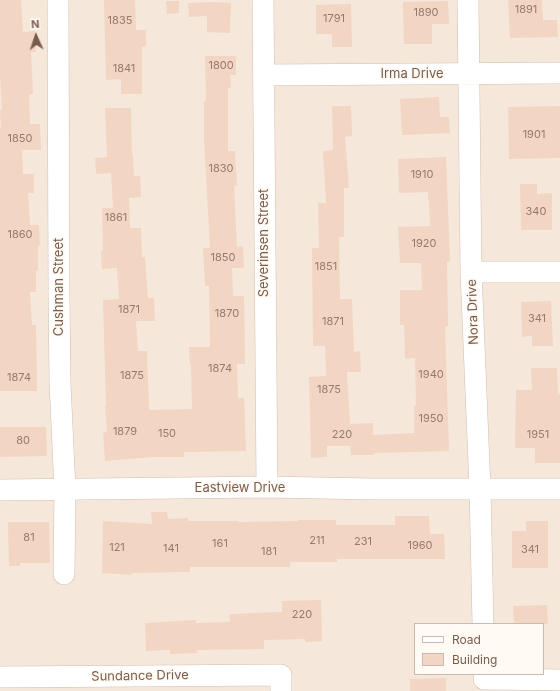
<!DOCTYPE html>
<html>
<head>
<meta charset="utf-8">
<style>
  body { margin:0 }
  #map { position:relative; width:560px; height:691px; overflow:hidden; background:#fdf6ec; font-family:Inter,sans-serif }
  canvas { display:block }
  .legend { position:absolute; left:414px; top:623px; width:130px; height:52px; box-sizing:border-box; background:#fffaf3; border:1px solid #cabbb1; margin:0; padding:5px 7px; list-style:none; font-size:12px; color:#7a5c4d }
  .legend li { display:flex; align-items:center; gap:8px; height:20px }
  .legend b { width:20px; border:1px solid #cabbb1 }
  .north { position:absolute; left:16px; top:16px; width:40px; height:40px; -webkit-text-stroke:3px #fffaf3; paint-order:stroke; rotate:357deg; font-size:11px; font-weight:700; line-height:16px; text-align:center; color:#7a5c4d }
  .north::after { content:''; display:block; margin:auto; width:14px; height:18px; background:#7a5c4d; clip-path:polygon(50% 0,100% 100%,50% 72%,0 100%) }
</style>
</head>
<body>
<div id="map">
<canvas width="560" height="691"></canvas>
<ul class="legend">
<li><b style="height:5px;background:#fff"></b>Road</li>
<li><b style="height:11px;background:#f3d5c3"></b>Building</li>
</ul>
<div class="north">N</div>
</div>
<script>
const ctx = document.querySelector('canvas').getContext('2d');
ctx.lineJoin = 'round';
function fillPath(path, color) {
  ctx.fillStyle = color;
  ctx.fill(path, 'evenodd');
}
function poly(rows) {
  const path = new Path2D();
  for (const r of rows) {
    path.moveTo(r[0], r[1]);
    for (let i = 2; i < r.length; i += 2) path.lineTo(r[i], r[i + 1]);
  }
  return path;
}
function trace(path, color, width, dash) {
  ctx.strokeStyle = color;
  ctx.lineWidth = width;
  ctx.lineCap = dash ? 'butt' : 'round';
  ctx.setLineDash(dash || []);
  ctx.stroke(path);
}
function write(font, color, halo, rows, align = 'center') {
  ctx.font = font + ' Inter,sans-serif';
  ctx.lineWidth = 3.5;
  ctx.setLineDash([]);
  ctx.textBaseline = 'middle';
  ctx.strokeStyle = halo;
  ctx.fillStyle = color;
  for (const [text, x, y, turn = 0] of rows) {
    ctx.save();
    ctx.translate(x, y);
    ctx.rotate((+turn || 0) * Math.PI / 180);
    ctx.textAlign = isNaN(turn) ? turn : align;
    if (halo) ctx.strokeText(text, 0, 0);
    ctx.fillText(text, 0, 0);
    ctx.restore();
  }
}
fillPath(poly([
  [0,0,560,0,560,691,0,691],
  [415,624,543,624,543,674,415,674]
]), '#f5e8da');
fillPath(poly([
  [0,0,21,0,23,32,35,31,36,52,31,52,33,94,29,94,30,124,40,124,41,150,22,150,23,174,34,174,34,193,28,193,30,225,39,225,40,245,38,245,38,271,36,271,36,292,30,292,32,325,36,325,37,391,0,391,0,128,1,128,0,110,2,110,0,75],
  [104,0,135,0,136,30,146,30,146,46,142,47,142,94,121,94,121,79,106,80],
  [508,0,542,0,543,20,557,20,558,37,510,38],
  [166,1,179,1,179,13,167,14],
  [448,1,449,24,432,24,432,44,404,44,403,2],
  [212,2,231,3,230,33,207,32,207,16,189,17,188,3],
  [351,4,352,47,332,47,332,34,316,34,316,5],
  [205,56,236,56,236,75,230,75,231,88,228,88,228,151,235,151,237,186,234,186,237,247,243,246,244,268,232,268,233,296,244,296,245,364,237,364,238,398,244,398,246,451,184,452,184,457,152,457,105,461,103,433,107,432,105,406,106,406,103,300,119,299,117,268,102,269,101,251,103,250,102,208,113,208,111,173,96,174,95,158,107,157,105,108,131,108,132,156,133,156,134,176,140,176,141,197,129,198,130,228,141,228,142,257,145,257,148,298,154,298,155,321,136,321,138,351,147,351,149,410,192,409,191,364,190,364,189,347,210,347,209,286,205,286,203,248,210,248,204,140,204,101,206,101],
  [439,97,440,117,449,117,450,133,402,135,400,99],
  [332,106,351,106,352,136,345,137,349,188,344,188,344,237,339,237,340,299,352,299,354,352,360,351,361,372,347,372,350,424,373,423,373,435,414,433,414,405,416,405,415,358,405,359,404,325,400,325,400,290,422,290,421,263,400,263,398,227,430,226,429,200,428,200,428,192,399,193,398,159,446,157,450,261,447,262,448,326,445,326,449,451,374,453,374,455,351,455,350,446,327,446,327,457,311,458,309,377,326,376,325,346,313,346,312,248,319,248,318,203,326,203,323,151,333,150],
  [560,106,560,158,509,159,508,107],
  [520,184,537,184,537,194,552,193,552,230,521,230],
  [551,301,553,346,532,346,532,336,522,337,521,302],
  [531,368,557,368,558,394,560,394,560,463,535,463,535,448,515,448,516,390,532,390],
  [0,427,46,427,47,456,0,457],
  [151,512,167,512,168,519,188,518,188,521,238,521,238,522,298,521,298,520,336,520,336,525,395,525,395,516,429,516,430,534,444,534,445,559,337,559,337,562,290,562,290,567,190,567,190,572,132,573,131,575,102,573,103,521,152,524],
  [526,521,548,521,548,568,512,568,512,531,526,531],
  [8,522,49,522,50,563,20,563,20,566,9,566],
  [321,600,322,641,305,642,305,639,264,640,264,649,197,650,197,653,170,654,170,650,146,651,145,623,196,620,196,623,230,622,229,614,282,612,282,601],
  [547,605,548,624,514,624,513,606],
  [446,678,446,691,410,691,410,679]
]), '#f3d5c3');
const minor = poly([
  [58,0,59,296,60,383,65,490,64,574],
  [263,0,267,487],
  [468,0,471,272,480,489,483,624],
  [264,75,560,73],
  [471,272,560,272],
  [0,490,267,487,373,489,560,489],
  [0,677,281,675,281,691],
  [484,679,560,680]
]);
trace(minor, '#d1beb0', 22);
trace(minor, '#fff', 21);
write('11px', '#987a6a', null, [
  ["1891",526,10],
  ["1890",426,13],
  ["1791",334,19],
  ["1835",120,21],
  ["1800",221,66],
  ["1841",124,69],
  ["1901",534,135],
  ["1850",20,139],
  ["1830",221,169],
  ["1910",422,175],
  ["340",536,212],
  ["1861",116,218],
  ["1860",20,235],
  ["1920",424,244],
  ["1850",223,258],
  ["1851",326,267],
  ["1871",129,310],
  ["1870",227,314],
  ["341",537,319],
  ["1871",333,322],
  ["1874",220,369],
  ["1940",431,375],
  ["1875",132,376],
  ["1874",19,378],
  ["1875",329,390],
  ["1950",431,419],
  ["1879",125,432],
  ["150",167,434],
  ["220",342,435],
  ["1951",538,435],
  ["80",23,441],
  ["81",29,538],
  ["211",317,541],
  ["231",363,542],
  ["161",220,544],
  ["1960",420,546],
  ["121",117,548],
  ["141",171,549],
  ["341",530,550],
  ["181",269,552],
  ["220",302,615]
]);
write('13px', '#7a5c4d', '#fffaf3', [
  ["Irma Drive",412,74],
  ["Severinsen Street",264,243,-90],
  ["Cushman Street",59,287,-90],
  ["Nora Drive",473,312,-92],
  ["Eastview Drive",240,488],
  ["Sundance Drive",140,676,-1]
]);
</script>
</body>
</html>
